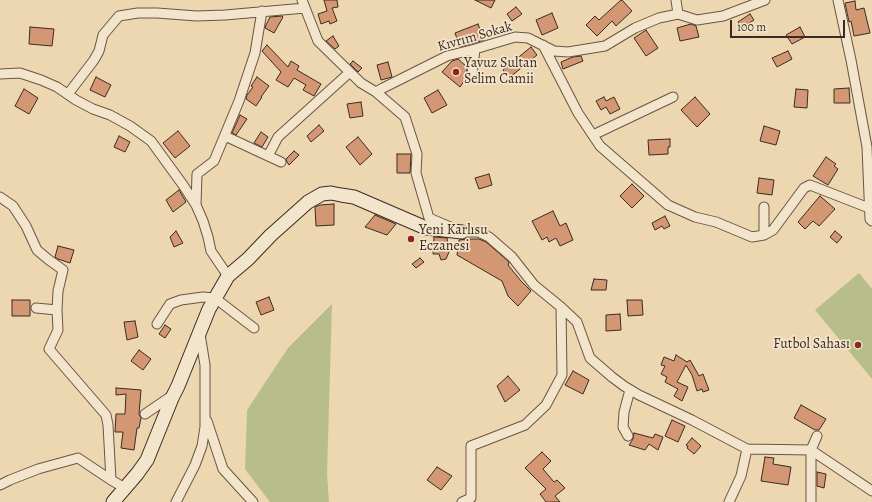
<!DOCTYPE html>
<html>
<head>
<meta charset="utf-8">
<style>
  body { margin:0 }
  #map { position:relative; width:872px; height:502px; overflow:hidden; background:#edd7b0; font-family:Alegreya,serif }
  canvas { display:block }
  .scale { position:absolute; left:730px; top:20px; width:115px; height:18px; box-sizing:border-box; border:2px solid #3c2a22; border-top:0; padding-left:5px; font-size:12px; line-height:14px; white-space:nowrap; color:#3c2a22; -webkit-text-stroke:3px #f3e5cc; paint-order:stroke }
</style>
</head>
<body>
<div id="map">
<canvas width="872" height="502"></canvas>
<div class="scale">100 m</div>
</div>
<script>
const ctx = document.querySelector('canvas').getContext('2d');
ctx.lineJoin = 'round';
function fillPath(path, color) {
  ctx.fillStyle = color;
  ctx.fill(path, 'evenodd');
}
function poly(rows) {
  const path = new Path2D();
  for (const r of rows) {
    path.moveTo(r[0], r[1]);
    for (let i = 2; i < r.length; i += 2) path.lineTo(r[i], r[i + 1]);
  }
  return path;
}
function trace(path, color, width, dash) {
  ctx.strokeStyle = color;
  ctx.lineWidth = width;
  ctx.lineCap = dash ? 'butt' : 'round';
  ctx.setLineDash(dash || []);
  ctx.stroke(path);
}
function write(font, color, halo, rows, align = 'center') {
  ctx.font = font + ' Alegreya,serif';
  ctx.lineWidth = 3.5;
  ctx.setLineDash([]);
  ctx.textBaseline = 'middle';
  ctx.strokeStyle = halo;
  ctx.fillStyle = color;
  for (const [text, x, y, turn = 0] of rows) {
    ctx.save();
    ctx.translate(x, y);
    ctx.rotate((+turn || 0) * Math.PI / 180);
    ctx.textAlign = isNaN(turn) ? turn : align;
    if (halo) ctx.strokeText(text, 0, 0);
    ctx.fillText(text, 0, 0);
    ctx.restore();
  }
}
fillPath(poly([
  [859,273,872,289,872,379,815,310],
  [332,304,327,474,329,502,270,502,245,469,247,410,288,348]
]), '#b7be8c');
const building = poly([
  [324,0,337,0,338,7,332,8,337,21,330,24,329,21,321,24,318,14,327,11,324,0],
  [475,0,495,0,491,8,475,0],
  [621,0,622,0,632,11,616,26,612,21,597,36,586,25,595,16,599,20,621,0],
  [855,1,856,10,864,8,870,33,854,36,851,21,849,22,845,3,855,1],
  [516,7,522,14,512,21,507,14,516,7],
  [552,13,558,28,542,35,536,20,552,13],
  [750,14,754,20,742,28,738,22,750,14],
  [282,16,283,17,274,33,265,28,266,25,270,17,282,16],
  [478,24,484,40,460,47,455,33,478,24],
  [691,24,696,26,699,37,680,41,677,28,691,24],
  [30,27,54,29,52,46,29,44,30,27],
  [800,27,805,37,792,44,786,35,800,27],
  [646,30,658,48,646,56,634,38,646,30],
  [333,36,339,46,335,49,326,41,333,36],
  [267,45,288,67,291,61,299,66,297,70,321,84,314,96,303,90,306,85,294,78,288,87,276,80,281,72,262,51,267,45],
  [531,47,537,55,509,78,503,70,531,47],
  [788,51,792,59,777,67,772,58,788,51],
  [581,56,583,61,563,69,561,62,573,57,581,56],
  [458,59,467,67,467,77,460,87,442,72,452,61,458,59],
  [353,61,362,68,358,72,350,64,353,61],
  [388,62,392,77,381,80,377,65,388,62],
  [96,77,111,85,105,97,90,90,96,77],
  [257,77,269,86,261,97,262,97,256,106,246,99,247,95,253,87,251,86,257,77],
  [849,88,850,103,834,103,834,89,849,88],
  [24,89,38,98,29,114,15,106,24,89],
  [796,89,808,90,807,108,794,107,796,89],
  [438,90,447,105,432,113,424,98,438,90],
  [604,97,606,101,614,97,620,109,610,114,606,107,601,110,596,101,604,97],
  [695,97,710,114,697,127,681,110,695,97],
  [361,102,363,116,350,118,347,104,361,102],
  [240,115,247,119,236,135,232,133,240,115],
  [319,125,324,131,311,142,307,136,319,125],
  [764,126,780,131,776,145,760,141,764,126],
  [178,131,190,146,175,158,163,143,178,131],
  [261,132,268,137,262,147,254,143,261,132],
  [119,136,130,142,125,152,114,147,119,136],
  [358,137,372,154,360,165,346,147,358,137],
  [670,139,670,147,668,147,668,154,649,155,648,140,670,139],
  [294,151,299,155,289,165,287,162,286,159,294,151],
  [397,154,411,154,410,173,397,173,397,154],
  [826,157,836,164,834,166,838,169,828,185,813,176,826,157],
  [489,174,492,185,479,189,475,178,489,174],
  [759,178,774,180,772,195,757,193,759,178],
  [632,184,644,196,632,208,620,196,632,184],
  [179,190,186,202,173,212,166,200,179,190],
  [820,196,835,209,819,226,813,221,805,229,798,222,820,196],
  [334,204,334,225,316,226,315,207,320,205,334,204],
  [553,211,560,226,566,223,573,240,560,246,556,238,549,242,547,237,542,240,532,221,553,211],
  [375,215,396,224,387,235,365,227,375,215],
  [665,216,670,226,664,229,662,226,655,230,652,223,665,216],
  [176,231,183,243,174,247,170,237,176,231],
  [835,231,842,237,837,243,830,237,835,231],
  [434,237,447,238,449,252,446,259,441,260,439,254,433,254,434,237],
  [466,239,479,239,486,242,508,261,509,263,508,265,521,281,531,291,518,306,508,296,502,281,457,255,459,240,466,239],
  [58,246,74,250,70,263,58,259,55,257,58,246],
  [420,258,424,262,416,268,412,264,420,258],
  [594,279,607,280,606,290,591,290,594,279],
  [269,297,274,310,261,315,256,302,269,297],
  [12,300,30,300,30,316,12,316,12,300],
  [627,300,642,300,643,315,628,316,627,300],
  [620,314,621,330,606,331,606,315,620,314],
  [135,321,138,337,127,340,124,322,135,321],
  [165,325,171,329,165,338,159,334,165,325],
  [139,350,151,359,143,370,131,361,139,350],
  [676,355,687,362,690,360,699,376,703,374,709,390,703,392,702,389,697,391,692,375,686,365,677,382,688,387,682,401,674,396,678,389,665,382,667,377,661,374,665,366,661,365,664,357,674,361,676,355],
  [573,371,589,380,583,394,565,385,573,371],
  [508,376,520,390,505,402,497,386,508,376],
  [116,388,141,390,139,414,141,418,139,428,137,428,134,450,121,448,123,432,115,432,116,414,125,414,126,394,116,395,116,388],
  [801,405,826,419,819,430,815,430,794,418,801,405],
  [672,420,685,426,678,442,665,436,672,420],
  [634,433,653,438,655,434,663,437,658,450,649,444,645,450,629,445,633,439,634,433],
  [692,438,701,446,694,454,687,448,688,446,686,445,692,438],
  [542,452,551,461,543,469,554,482,557,480,565,488,555,496,560,502,546,502,540,494,546,489,525,468,542,452],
  [765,457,774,458,773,464,791,467,788,485,761,481,765,457],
  [437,467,452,476,441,490,427,480,437,467],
  [817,472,826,474,824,488,817,486,817,472]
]);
fillPath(building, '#d49774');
trace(building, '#3c2a22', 1);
const street = poly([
  [302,0,318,41,361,83,376,92,405,117,417,154,416,173,429,218,462,232,478,232,489,237,512,257,534,285,561,307,577,322,590,358,612,377,624,386,639,395,692,420,747,449,811,450,872,491],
  [676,0,678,14],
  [838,0,851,60,867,147,870,219,872,221],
  [543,45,578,113,600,146,668,205,695,217,716,222,752,237,764,235,773,230,804,188,810,185,869,208],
  [0,74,20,73,41,80,57,87,76,100,93,109,110,115,130,126,151,141,183,185,196,205,203,221,208,237,211,251,228,276],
  [472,75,475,49],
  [376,92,383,88,447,56,475,49,515,37,528,38,554,51,568,52,605,46,635,28,659,18,678,14,697,20,723,16,765,0],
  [68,94,94,60,99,51,103,35,119,16,138,13,157,13,197,16,225,15,305,8],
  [593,135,673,97],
  [225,136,281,162],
  [268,156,278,137,350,72],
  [0,197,13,206,26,226,37,250,49,260,63,270,58,291,57,310,58,330,49,349,106,415,108,425,111,480],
  [196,205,197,174,214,161,239,101,255,53,262,11],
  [764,235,764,207],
  [36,308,57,310],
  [157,324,170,304,181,300,203,297,215,298,254,328],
  [145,414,173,395],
  [207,421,223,469,253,502],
  [628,436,623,427,624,412,630,390],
  [0,485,10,480,38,469,78,458,111,480,125,488],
  [176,502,195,465,202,446,205,427,205,365,200,334],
  [462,502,471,498,471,446,525,425,546,405,562,375,561,307],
  [729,502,741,476,747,449],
  [811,502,811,450,817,436]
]);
const secondary = poly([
  [113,502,137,474,147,460,172,398,178,386,209,309,228,276,248,259,271,235,308,202,322,194,331,193,341,195,354,197,426,228,462,232]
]);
trace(street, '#685546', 11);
trace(secondary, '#3c2a22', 15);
trace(street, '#f3e5cc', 9);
trace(secondary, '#f3e5cc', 13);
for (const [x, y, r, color] of [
  [456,72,4,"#8f2418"],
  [411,239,4,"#8f2418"],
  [858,345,4,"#8f2418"]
]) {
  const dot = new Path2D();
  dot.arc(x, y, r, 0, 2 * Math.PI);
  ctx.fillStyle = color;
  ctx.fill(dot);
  trace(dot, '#f3e5cc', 1.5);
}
write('14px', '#3c2a22', '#f3e5cc', [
  ["Kıvrım Sokak",475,37,-16]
]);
write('14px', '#3c2a22', '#f3e5cc', [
  ["Yavuz Sultan",464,64],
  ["Selim Camii",464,80],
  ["Yeni Karlısu",419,231],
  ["Eczanesi",419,247],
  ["Futbol Sahası",850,345,"right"]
], 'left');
</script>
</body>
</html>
